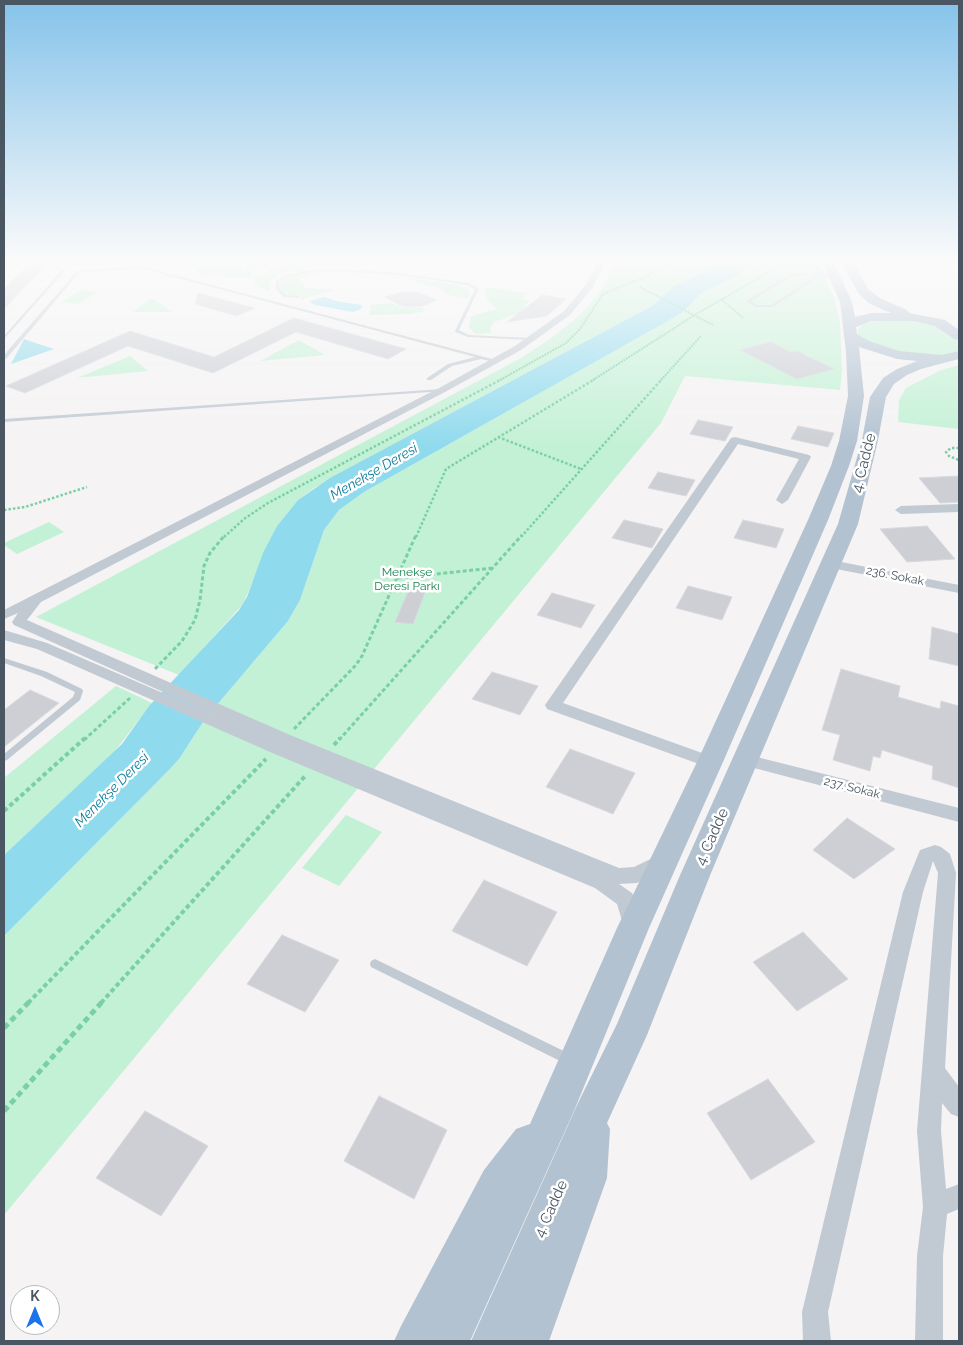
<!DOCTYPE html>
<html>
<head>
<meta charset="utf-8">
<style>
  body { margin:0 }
  #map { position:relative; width:963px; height:1345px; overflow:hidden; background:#f5f3f3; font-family:Raleway,sans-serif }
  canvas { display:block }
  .frame { position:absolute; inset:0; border:5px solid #4a5661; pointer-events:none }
  .north { position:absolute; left:10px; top:1285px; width:50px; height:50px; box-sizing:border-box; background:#fff; border:1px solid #b7bbc0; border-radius:50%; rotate:0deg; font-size:14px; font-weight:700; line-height:20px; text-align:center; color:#4a5661 }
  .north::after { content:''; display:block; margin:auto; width:18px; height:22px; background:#1a73e8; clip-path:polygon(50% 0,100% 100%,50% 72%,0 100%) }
</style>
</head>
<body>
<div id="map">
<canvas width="963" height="1345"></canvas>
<div class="frame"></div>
<div class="north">K</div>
</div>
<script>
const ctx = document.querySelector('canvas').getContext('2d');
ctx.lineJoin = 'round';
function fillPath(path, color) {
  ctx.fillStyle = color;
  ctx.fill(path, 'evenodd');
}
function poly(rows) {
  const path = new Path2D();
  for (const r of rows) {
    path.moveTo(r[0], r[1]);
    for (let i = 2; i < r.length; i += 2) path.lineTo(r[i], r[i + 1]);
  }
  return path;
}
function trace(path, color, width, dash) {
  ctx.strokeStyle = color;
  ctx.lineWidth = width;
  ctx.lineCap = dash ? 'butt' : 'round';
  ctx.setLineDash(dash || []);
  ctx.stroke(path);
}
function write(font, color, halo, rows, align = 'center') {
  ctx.font = font + ' Raleway,sans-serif';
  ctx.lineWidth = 5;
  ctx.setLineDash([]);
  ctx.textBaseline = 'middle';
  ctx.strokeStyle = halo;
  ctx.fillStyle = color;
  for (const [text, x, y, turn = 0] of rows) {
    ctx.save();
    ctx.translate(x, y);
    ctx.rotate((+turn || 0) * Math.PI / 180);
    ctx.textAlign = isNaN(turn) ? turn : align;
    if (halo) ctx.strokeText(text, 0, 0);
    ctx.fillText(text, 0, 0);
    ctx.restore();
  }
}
fillPath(poly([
  [221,260,235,260,244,271,246,270,244,266,238,260,255,260,259,264,245,267,261,264,257,260,282,260,277,263,255,270,249,278,224,277,226,274,235,272,200,277,191,264],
  [303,260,308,260,307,262,296,266,309,266,304,270,305,272,293,274,292,270,280,274,270,282,270,292,260,288,254,283,255,275,262,275,273,270,268,268],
  [615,260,720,260,709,270,675,285,652,306,314,488,298,500,277,526,243,604,179,675,36,617,521,358,550,339,574,320,591,303,603,287],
  [749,264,772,264,822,270,834,297,840,323,842,370,840,390,685,376,661,423,4,1215,4,936,167,772,179,759,205,719,288,621,300,600,324,530,339,510,364,492,682,313,703,292,737,276],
  [314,274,301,279,299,282,307,288,335,290,302,299,284,293,280,289,280,283,284,280,297,275],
  [404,277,458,285,467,288,470,293,466,300,464,297,460,298,447,294,440,288,422,284],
  [484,287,528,293,522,299,530,300,519,313,494,322,490,328,491,333,475,334,469,328,471,316,497,309,487,299],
  [81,290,97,292,79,304,61,302],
  [151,298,173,312,133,312],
  [392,303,400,307,425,308,422,312,408,314,369,315,371,305],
  [890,319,923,322,951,331,959,337,959,351,943,357,876,348,858,335,858,329,864,323],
  [299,340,325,355,260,361],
  [130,356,148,371,77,378],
  [959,365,959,429,898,422,899,400,906,388,941,370],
  [49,522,64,532,17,554,4,545,4,543],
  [116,686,152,703,114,752,4,855,4,778],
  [346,815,382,832,339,886,302,868]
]), '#c3f1d5');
fillPath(poly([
  [720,260,773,260,820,265,822,270,772,264,749,264,737,276,703,292,682,313,364,492,339,510,324,530,300,600,288,621,205,719,179,759,167,772,4,936,4,855,122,744,149,706,239,610,247,597,263,553,277,526,298,500,330,478,652,306,675,285,709,270],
  [325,297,336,301,362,305,361,309,353,312,315,305,309,301],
  [24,339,54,349,11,364]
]), '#90daee');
const building = poly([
  [29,264,43,268,4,309,4,289,29,264],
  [403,292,417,292,437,300,423,306,410,307,399,305,385,297,403,292],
  [198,293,255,308,237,316,195,304,198,293],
  [542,295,566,299,547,316,507,322,542,295],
  [294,318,406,349,388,359,296,332,213,373,128,346,25,393,6,386,130,331,214,357,294,318],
  [771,342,791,352,797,351,834,369,797,379,740,350,771,342],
  [698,420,733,427,725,441,690,434,698,420],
  [798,426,834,433,828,447,791,439,798,426],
  [658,472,695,480,686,496,648,488,658,472],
  [959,476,959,502,940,503,919,478,959,476],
  [624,520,663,529,652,548,612,538,624,520],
  [743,520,784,529,776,548,734,538,743,520],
  [927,526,955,559,907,562,880,529,927,526],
  [411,585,427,587,413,624,395,622,411,585],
  [688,586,732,597,722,620,676,608,688,586],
  [552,593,595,605,581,628,537,615,552,593],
  [932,627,959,634,959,666,929,659,932,627],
  [841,669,900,686,898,697,940,709,941,701,959,706,959,788,932,779,933,766,882,750,880,758,873,756,870,771,833,760,840,735,822,730,841,669],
  [492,672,538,686,520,715,472,699,492,672],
  [30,690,59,703,4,747,4,710,30,690],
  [570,749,635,773,613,814,546,787,570,749],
  [847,818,895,849,854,879,813,850,847,818],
  [484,880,557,912,527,966,452,931,484,880],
  [803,932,848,979,797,1011,753,962,803,932],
  [282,935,339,960,305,1012,247,984,282,935],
  [768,1079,815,1142,751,1180,707,1113,768,1079],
  [379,1096,447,1130,414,1199,344,1161,379,1096],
  [145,1111,208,1146,161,1216,96,1178,145,1111]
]);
fillPath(building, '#cdcfd5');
trace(building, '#d7d9de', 1);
trace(poly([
  [640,287,713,325],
  [721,299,743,318],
  [500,380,566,343,580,329,603,294,647,276,672,260],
  [593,380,698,313,769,272,764,260],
  [661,380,701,336]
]), '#7ad0a6', 2, [2, 1]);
trace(poly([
  [498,437,581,469],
  [959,448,951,448,946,452,949,456,959,460],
  [4,510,25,507,87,487],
  [224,537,244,519,268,503,502,379],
  [416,537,446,469,595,379],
  [521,537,662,379]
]), '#7ad0a6', 2.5, [2.5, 2]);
trace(poly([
  [398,578,493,568],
  [155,669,182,641,195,620,200,600,204,566,210,553,225,535],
  [294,729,356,665,362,656,416,535],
  [84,740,130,698],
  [339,740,522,535]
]), '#7ad0a6', 3, [4, 2.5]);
trace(poly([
  [334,745,340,738],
  [4,811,85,738],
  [28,1003,266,759],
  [101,1003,306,775]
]), '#7ad0a6', 4, [4.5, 3]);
trace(poly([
  [4,1028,29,1002],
  [4,1111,102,1002]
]), '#7ad0a6', 5, [6, 4]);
fillPath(poly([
  [21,260,26,260,65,271,4,339,4,336,61,271,21,260],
  [56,260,61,260,74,263,106,263,111,260,115,260,107,265,74,265,56,260],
  [140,260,167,260,165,261,142,261,140,260],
  [140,266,496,360,496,361,494,362,481,359,452,366,431,380,427,380,427,378,448,364,475,357,140,268,79,273,6,359,4,359,4,355,77,271,140,266],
  [333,270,392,272,469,283,479,289,459,330,469,335,530,338,532,339,530,340,468,337,455,332,455,331,475,289,467,285,392,274,333,272,309,273,289,277,279,282,280,289,286,295,297,296,298,296,298,298,284,297,276,289,276,281,287,275,309,271,333,270],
  [834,272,836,273,834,274,837,274,837,276,816,279,773,307,756,307,746,301,790,274,834,272],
  [834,274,814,277,771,305,757,305,751,301,792,276,834,274],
  [442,389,444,389,444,391,4,422,4,419,442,389],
  [4,658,47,672,82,689,83,691,80,700,7,760,4,761,4,754,73,697,75,692,41,676,4,663,4,658],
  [375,959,574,1056,576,1060,574,1064,570,1065,566,1064,371,967,370,964,371,961,375,959]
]), '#c1cad2');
fillPath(poly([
  [600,260,607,260,593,287,570,315,521,350,445,392,41,602,27,620,290,735,619,868,634,867,661,854,668,857,670,862,668,867,637,883,619,884,632,893,635,899,642,925,639,931,632,934,625,931,617,904,595,888,270,752,37,649,4,640,4,630,47,643,221,718,14,625,12,622,18,613,4,619,4,610,439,388,515,346,564,311,585,286,600,260],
  [735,437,809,455,811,457,788,500,782,504,776,500,799,459,738,444,563,703,716,758,718,762,716,766,710,768,547,709,545,705,731,438,735,437],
  [959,504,959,512,901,514,895,510,901,506,959,504],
  [831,560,959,585,959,593,826,567,824,564,826,561,831,560],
  [745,754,959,808,959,822,739,764,737,760,739,756,745,754],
  [935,845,941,847,950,854,956,873,945,1068,959,1087,959,1117,951,1114,942,1103,941,1131,946,1189,959,1184,959,1209,947,1214,943,1256,943,1341,915,1341,917,1256,923,1207,917,1131,938,873,933,861,923,892,828,1312,831,1341,803,1341,802,1312,903,892,920,850,935,845]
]), '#c1cad2');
fillPath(poly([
  [821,260,833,260,852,302,855,317,871,313,891,313,870,304,859,294,840,260,852,260,868,289,880,298,907,310,909,313,945,320,959,330,959,340,954,339,935,326,913,321,871,321,856,327,857,334,869,341,899,351,942,355,959,351,959,359,921,369,907,375,894,384,886,397,878,440,858,524,711,873,647,1035,607,1123,610,1129,607,1178,549,1341,471,1341,578,1103,617,1024,681,873,838,524,862,440,870,397,883,378,897,369,917,361,897,359,859,347,864,396,857,441,849,466,828,520,723,762,649,928,574,1111,470,1341,394,1341,401,1326,484,1170,516,1129,530,1124,617,928,697,762,808,520,831,466,839,441,848,396,846,352,840,302,821,260]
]), '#b3c2d1');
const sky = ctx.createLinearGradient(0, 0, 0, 448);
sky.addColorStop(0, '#85c3ea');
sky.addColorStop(0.58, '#fafafa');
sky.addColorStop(1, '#fafafa00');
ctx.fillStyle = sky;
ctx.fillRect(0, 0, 963, 448);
write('12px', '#17864f', '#fff', [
  ["Menekşe",407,572],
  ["Deresi Parkı",407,586]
]);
write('12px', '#4a5661', '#fff', [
  ["236. Sokak",895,576,11],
  ["237. Sokak",852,788,14]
]);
write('italic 14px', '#0c7c9b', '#fff', [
  ["Menekşe Deresi",374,472,-30],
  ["Menekşe Deresi",112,790,-45]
]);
write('15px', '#4a5661', '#fff', [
  ["4. Cadde",864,463,-76],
  ["4. Cadde",712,837,-66],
  ["4. Cadde",551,1209,-66]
]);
</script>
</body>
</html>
